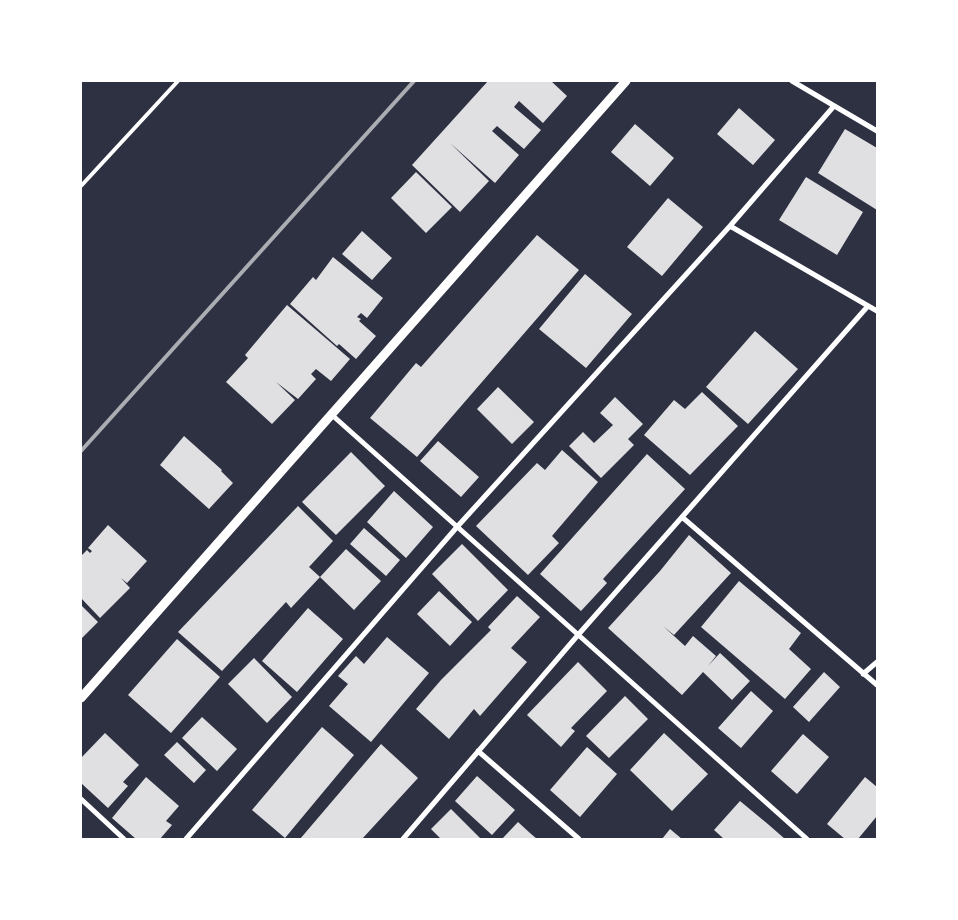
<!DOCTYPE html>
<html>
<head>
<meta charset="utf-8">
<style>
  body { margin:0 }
  #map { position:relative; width:958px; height:920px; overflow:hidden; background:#2d3142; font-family:Merriweather,serif }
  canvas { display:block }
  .frame { position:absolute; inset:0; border:82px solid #fff; pointer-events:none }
</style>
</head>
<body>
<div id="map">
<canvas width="958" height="920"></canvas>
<div class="frame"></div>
</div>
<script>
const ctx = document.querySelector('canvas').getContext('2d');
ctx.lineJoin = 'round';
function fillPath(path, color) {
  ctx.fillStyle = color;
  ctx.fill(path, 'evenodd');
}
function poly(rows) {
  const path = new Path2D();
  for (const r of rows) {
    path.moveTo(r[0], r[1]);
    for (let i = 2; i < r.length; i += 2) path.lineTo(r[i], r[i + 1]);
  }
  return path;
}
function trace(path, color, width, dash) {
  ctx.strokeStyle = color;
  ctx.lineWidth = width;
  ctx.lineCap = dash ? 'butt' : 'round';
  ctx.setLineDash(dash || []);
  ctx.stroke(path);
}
fillPath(poly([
  [488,81,551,81,567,96,543,123,519,101,514,107,541,130,524,149,497,126,492,131,519,155,495,183,450,143,489,181,460,212,412,165],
  [739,108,775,140,753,165,717,134],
  [635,124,674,158,650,186,611,152],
  [845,129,877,148,877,210,818,173],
  [416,172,452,207,426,233,391,198],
  [806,177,863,212,837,255,779,220],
  [668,198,703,227,662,276,627,247],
  [362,231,392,258,372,280,342,254],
  [537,235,579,270,417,457,370,418,416,363,421,367],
  [333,257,383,298,367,318,361,313,357,317,361,319,359,321,376,336,356,359,339,344,337,346,290,304,313,277,316,280],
  [585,274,632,314,586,368,539,329],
  [287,305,350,359,331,381,316,369,311,374,316,379,298,399,276,382,295,400,272,424,226,382,248,358,245,355],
  [755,331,798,369,748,424,706,387],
  [498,387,534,422,512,444,477,409],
  [702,392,738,426,690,475,644,435,674,400,685,409],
  [615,397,643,424,628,439,634,445,601,478,569,446,583,432,594,443,613,425,600,413],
  [184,436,222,470,221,471,233,483,209,509,160,465],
  [438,441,479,477,461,497,420,461],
  [562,450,598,482,552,536,559,543,528,575,476,526,537,463,545,470],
  [351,452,385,486,336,535,302,502],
  [647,454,685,489,603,579,607,583,581,611,540,574],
  [394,491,433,527,406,558,367,522],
  [298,506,333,541,309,567,320,577,291,608,286,602,222,671,178,632],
  [108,525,147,561,127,583,121,578,130,588,100,618,81,598,81,556,87,550,90,553,92,551,88,548],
  [364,528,400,560,386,576,350,544],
  [689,535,731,573,674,635,663,626,685,646,693,636,716,656,708,666,720,653,750,681,732,700,703,672,682,695,608,628,660,571],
  [462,544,508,590,478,621,432,574],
  [346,549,381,581,354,610,320,577],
  [739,581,801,633,789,649,811,669,785,699,701,627],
  [439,591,472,622,450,646,417,614],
  [517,596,540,617,511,648,527,662,480,716,474,709,449,739,416,709,441,680,491,630,488,627],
  [81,605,98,622,81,639],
  [308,608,343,639,297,692,262,661],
  [387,637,429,673,371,742,329,706,348,684,338,676,356,656,364,664],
  [177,639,220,677,171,733,128,695],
  [254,658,292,697,267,723,228,684],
  [578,662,607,691,571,728,575,731,561,747,527,715],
  [824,672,840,687,809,722,793,707],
  [751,691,773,711,741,748,718,728],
  [625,696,648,719,609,758,586,736],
  [202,717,237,749,217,771,182,738],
  [322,727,354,755,285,838,252,810],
  [105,733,139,765,123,782,128,786,108,808,81,783,81,758],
  [664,733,708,774,672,811,630,770],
  [803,734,829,757,797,794,771,771],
  [177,742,206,770,194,783,164,755],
  [381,744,418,778,362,839,300,839],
  [587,747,617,774,580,817,550,790],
  [477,776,515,810,492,835,455,801],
  [146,777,179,806,166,821,172,825,160,839,136,839,112,818],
  [865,777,877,787,877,816,858,839,845,839,827,824],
  [740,801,769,825,785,839,724,839,714,830],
  [451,809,481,839,441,839,431,829],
  [518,822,530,833,537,839,502,839],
  [670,829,682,839,662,839]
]), '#e0e0e3');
trace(poly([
  [81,186,178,81]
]), '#fff', 4);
trace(poly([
  [792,81,877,131],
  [730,226,877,311],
  [332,415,807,839],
  [682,517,877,685],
  [863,674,877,662],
  [478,751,579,839],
  [81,799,124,839],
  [186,839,457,527,730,226,834,106],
  [403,839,578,635,868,306]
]), '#fff', 5);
trace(poly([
  [81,698,626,81]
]), '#fff', 9);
trace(poly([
  [81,451,414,81]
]), '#abadb3', 4);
</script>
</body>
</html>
